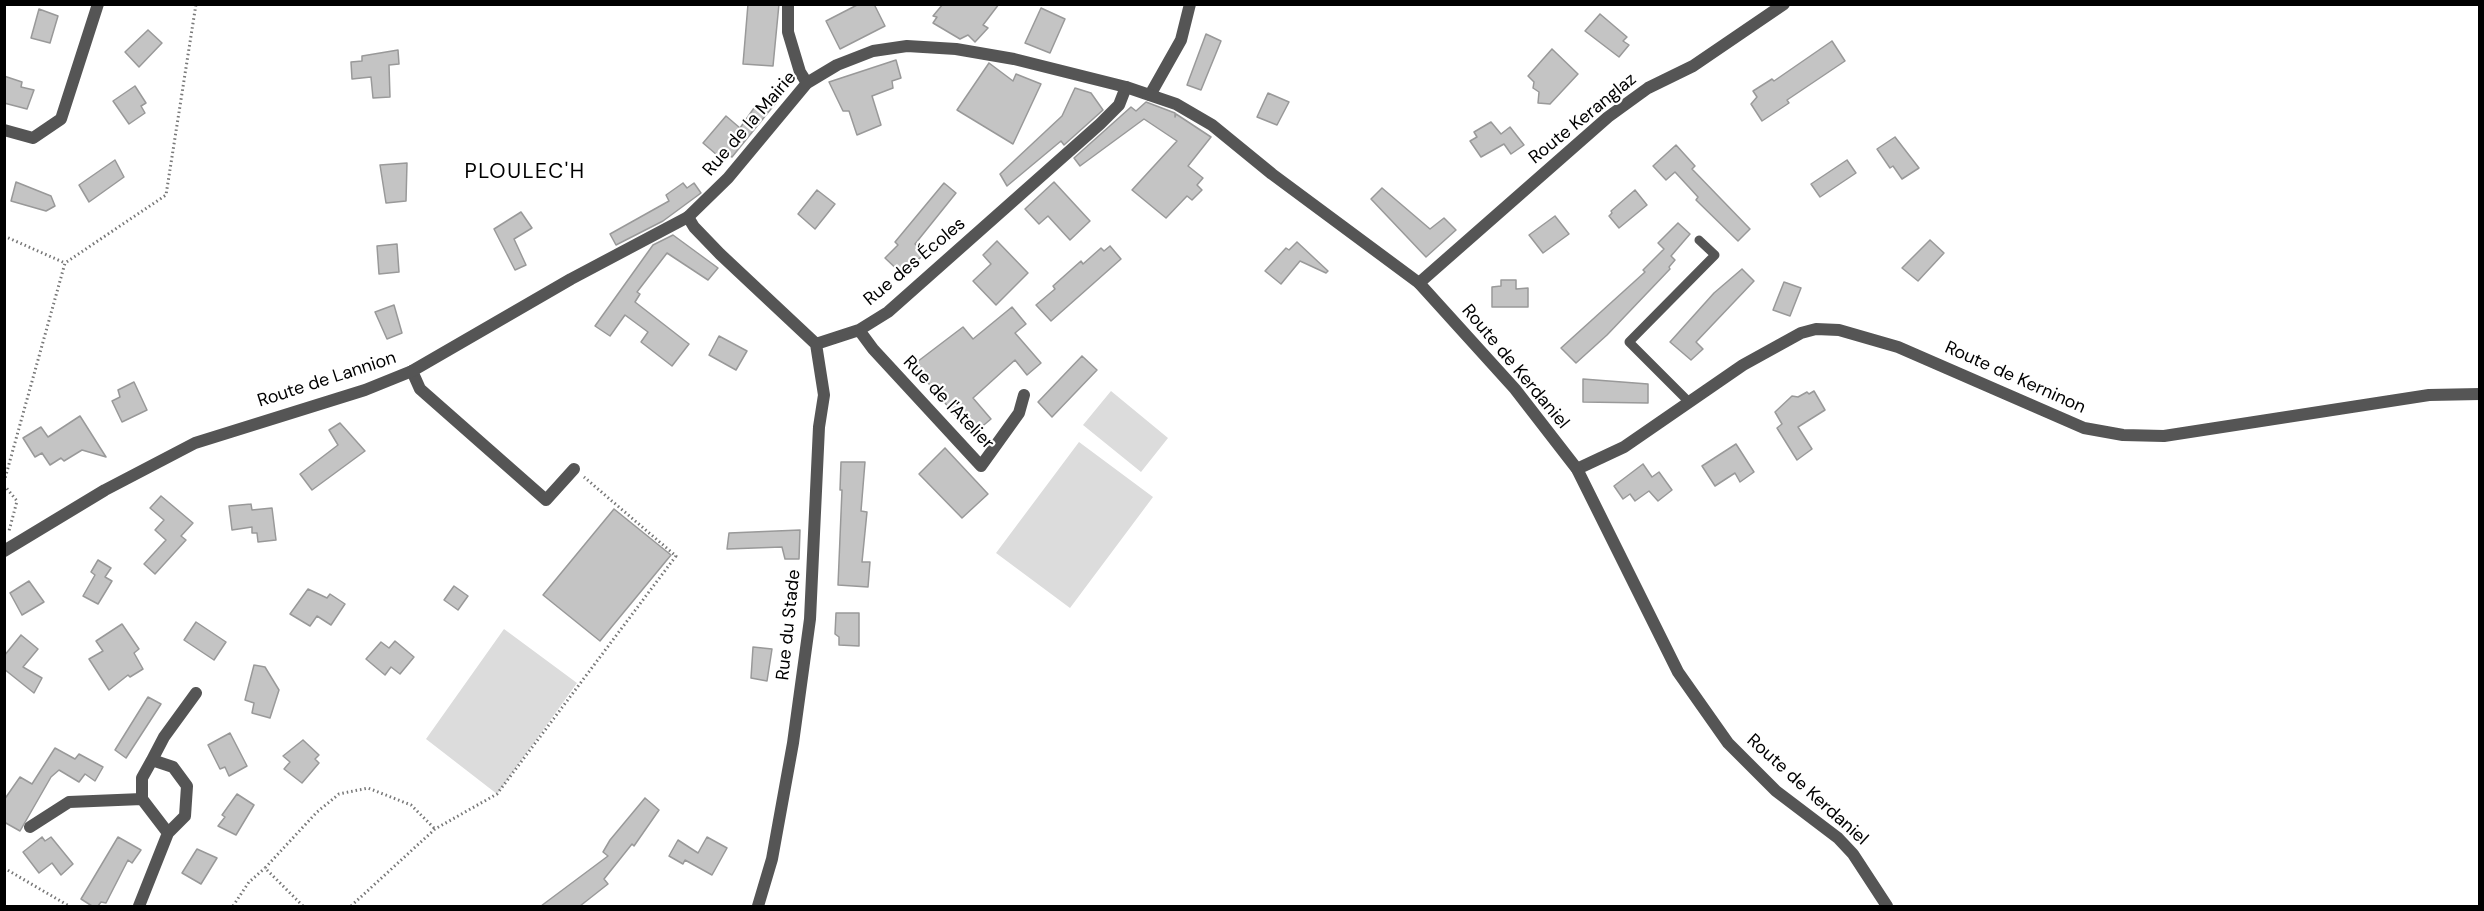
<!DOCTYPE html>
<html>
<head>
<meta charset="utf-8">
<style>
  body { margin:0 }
  #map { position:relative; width:2484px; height:911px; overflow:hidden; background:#fff; font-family:"DM Sans",sans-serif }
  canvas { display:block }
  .frame { position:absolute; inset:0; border:6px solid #000; pointer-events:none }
</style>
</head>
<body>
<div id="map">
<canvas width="2484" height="911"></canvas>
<div class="frame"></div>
</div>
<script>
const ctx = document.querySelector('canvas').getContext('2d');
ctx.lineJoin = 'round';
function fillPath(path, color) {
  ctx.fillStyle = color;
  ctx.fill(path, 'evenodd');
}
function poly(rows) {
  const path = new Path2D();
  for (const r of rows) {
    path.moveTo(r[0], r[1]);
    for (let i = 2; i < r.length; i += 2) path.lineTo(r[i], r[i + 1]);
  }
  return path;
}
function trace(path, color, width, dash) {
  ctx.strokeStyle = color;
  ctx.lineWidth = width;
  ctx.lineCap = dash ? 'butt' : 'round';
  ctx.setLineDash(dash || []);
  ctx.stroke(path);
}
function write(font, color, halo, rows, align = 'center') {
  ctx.font = font + ' "DM Sans",sans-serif';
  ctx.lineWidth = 4.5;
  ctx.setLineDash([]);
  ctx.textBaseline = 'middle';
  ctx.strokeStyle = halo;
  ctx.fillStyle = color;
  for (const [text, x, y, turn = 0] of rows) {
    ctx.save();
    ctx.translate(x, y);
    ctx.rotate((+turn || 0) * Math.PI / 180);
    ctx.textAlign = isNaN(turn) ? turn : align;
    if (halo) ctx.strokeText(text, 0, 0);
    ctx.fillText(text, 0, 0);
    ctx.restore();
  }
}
fillPath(poly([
  [1111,391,1168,438,1141,472,1083,425],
  [1079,442,1153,497,1070,608,996,553],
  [504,629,577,683,497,794,426,739]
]), '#dcdcdc');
const building = poly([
  [748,4,779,4,773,66,743,64,748,4],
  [859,4,874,4,885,26,840,49,826,21,859,4],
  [943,4,999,4,983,25,988,28,975,42,968,35,960,39,933,23,937,17,933,16,943,4],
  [1041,8,1065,19,1050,53,1025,43,1041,8],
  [39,9,58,16,50,43,31,38,39,9],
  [1600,14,1627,37,1623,41,1629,45,1619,57,1585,31,1600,14],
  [148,30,162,43,139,67,125,52,148,30],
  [1206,34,1221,41,1201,90,1187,85,1206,34],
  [1832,41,1845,61,1787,100,1789,103,1762,121,1751,104,1757,97,1753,91,1772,79,1774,81,1832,41],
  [1552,49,1578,74,1550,104,1538,103,1539,92,1533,88,1534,82,1528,76,1552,49],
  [398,50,399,64,389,65,390,97,373,98,371,77,352,79,351,62,362,61,362,56,398,50],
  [896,60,901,78,892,81,893,88,872,96,881,125,857,135,849,111,843,111,829,82,896,60],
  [989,63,1013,81,1016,74,1041,84,1013,144,957,110,989,63],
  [4,76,22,82,21,87,34,90,27,109,4,103,4,76],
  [135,86,146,103,141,106,145,113,129,124,113,101,135,86],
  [1075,88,1091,93,1103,110,1064,145,1061,141,1007,186,1000,174,1062,116,1075,88],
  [1268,93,1289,102,1277,125,1257,117,1268,93],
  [779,99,732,157,728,155,724,161,703,143,726,116,740,128,754,108,779,99],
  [1146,102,1175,113,1175,117,1176,114,1211,137,1188,166,1203,178,1197,185,1202,190,1192,200,1187,196,1166,218,1132,190,1177,141,1144,119,1080,166,1074,158,1131,107,1136,111,1146,102],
  [1491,122,1501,134,1510,127,1524,145,1511,154,1504,144,1481,157,1470,141,1477,137,1474,132,1491,122],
  [1895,137,1919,168,1902,179,1893,166,1890,168,1877,149,1895,137],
  [1676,145,1695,166,1692,169,1750,229,1738,241,1696,200,1698,197,1675,172,1666,180,1653,166,1676,145],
  [115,160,124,177,89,202,79,185,115,160],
  [1847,160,1856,173,1820,197,1811,184,1847,160],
  [407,163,406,201,386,203,380,165,407,163],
  [16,182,51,196,55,206,46,211,11,201,16,182],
  [1054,182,1090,221,1070,240,1048,216,1039,224,1025,209,1054,182],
  [683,183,687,188,694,183,701,193,663,221,616,245,610,234,669,201,666,195,683,183],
  [944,183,956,193,915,244,925,253,903,275,885,258,898,245,895,242,944,183],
  [1382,188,1430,229,1444,218,1456,230,1426,257,1371,199,1382,188],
  [817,190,835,204,815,229,798,214,817,190],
  [1635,190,1647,205,1619,228,1609,216,1612,213,1611,211,1635,190],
  [521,212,532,228,514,239,526,265,515,270,494,229,521,212],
  [1555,216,1569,234,1543,253,1529,235,1555,216],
  [1678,223,1690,234,1671,256,1675,260,1669,267,1670,269,1607,335,1576,363,1561,348,1645,272,1643,270,1664,249,1658,243,1678,223],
  [673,235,718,268,708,280,667,253,637,292,640,294,635,302,689,344,672,366,641,342,648,332,625,315,610,336,595,326,653,245,673,235],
  [1930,240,1944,253,1918,281,1902,268,1930,240],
  [997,241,1028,273,996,305,973,281,991,264,983,255,997,241],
  [1297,242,1328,271,1326,273,1300,261,1281,284,1265,271,1286,248,1289,250,1297,242],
  [397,244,399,272,379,274,377,246,397,244],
  [1110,246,1121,259,1051,321,1036,305,1055,289,1053,286,1081,261,1083,264,1101,248,1104,251,1110,246],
  [1742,269,1754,281,1696,342,1703,349,1691,360,1670,342,1714,293,1742,269],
  [1501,280,1516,280,1516,289,1528,288,1528,307,1492,307,1492,287,1501,286,1501,280],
  [1784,282,1801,288,1790,316,1773,310,1784,282],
  [394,305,402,333,387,339,375,312,394,305],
  [1012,307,1026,324,1015,333,1041,363,1027,375,1015,360,973,398,991,419,972,435,913,365,963,327,973,339,1012,307],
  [719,336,747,351,736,370,709,355,719,336],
  [1082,356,1097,370,1052,417,1038,402,1082,356],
  [1583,379,1648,384,1648,403,1583,402,1583,379],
  [134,382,147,410,122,422,112,401,120,397,118,390,134,382],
  [1814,391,1825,410,1798,427,1812,449,1797,460,1777,428,1782,424,1775,412,1792,396,1798,397,1807,392,1809,394,1814,391],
  [80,416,106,457,82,450,64,461,61,458,50,465,42,453,35,457,23,438,41,427,48,437,80,416],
  [340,423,365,451,312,490,300,474,338,445,329,430,340,423],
  [1736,444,1754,472,1740,482,1735,473,1715,486,1702,466,1736,444],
  [945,448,988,494,962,518,919,474,945,448],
  [841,462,865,462,861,511,867,512,862,562,870,562,868,587,838,585,842,490,840,490,841,462],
  [1643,464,1652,477,1659,472,1672,490,1658,501,1649,491,1635,501,1630,494,1623,499,1614,486,1643,464],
  [161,496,193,523,181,536,186,540,155,574,144,564,166,540,155,530,164,520,150,508,161,496],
  [251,504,252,510,272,508,276,540,258,542,257,533,252,533,252,527,232,530,229,506,251,504],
  [614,509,671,555,600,641,543,595,614,509],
  [800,530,799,559,785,559,782,547,727,549,729,533,800,530],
  [98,560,111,568,105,577,112,581,98,604,83,596,95,575,91,572,98,560],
  [29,581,44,602,22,615,10,593,29,581],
  [454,586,468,596,458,610,444,600,454,586],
  [308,589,327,598,330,594,345,604,331,625,317,616,310,626,290,614,308,589],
  [836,613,859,613,859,646,839,645,839,637,835,634,836,613],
  [196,622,226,642,214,660,184,640,196,622],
  [122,624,139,649,134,653,143,669,130,677,128,675,109,690,89,659,103,651,96,641,122,624],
  [21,635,38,649,23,667,42,678,34,693,4,669,4,656,21,635],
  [395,641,414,657,400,674,391,667,385,675,366,659,381,642,389,648,395,641],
  [753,647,772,649,767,681,751,678,753,647],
  [254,665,265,667,279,690,270,718,252,713,254,703,245,700,254,665],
  [148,697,161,704,126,758,115,750,148,697],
  [230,733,247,766,229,776,225,767,220,769,208,745,230,733],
  [303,740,319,755,315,759,319,763,302,783,284,769,290,762,283,756,303,740],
  [55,748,75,759,79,754,103,767,95,781,85,774,79,782,59,770,51,777,20,831,4,822,4,800,20,777,32,784,55,748],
  [237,794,254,805,236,835,218,826,225,817,222,815,237,794],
  [645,798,659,810,634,846,632,844,604,879,608,884,580,906,541,906,608,856,603,852,610,840,645,798],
  [42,837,45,841,51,837,73,864,61,875,52,863,39,873,23,852,42,837],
  [118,837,141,850,132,863,128,860,106,903,101,902,98,906,92,906,81,899,118,837],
  [707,837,727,848,712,875,685,860,683,864,669,856,678,840,698,853,707,837],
  [197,849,217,858,201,884,182,873,197,849]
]);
fillPath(building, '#c4c4c4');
trace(building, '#999', 1.5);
trace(poly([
  [4,236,65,263],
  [4,482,65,263,166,195,196,4],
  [4,485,17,501,9,531],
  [4,868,69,906],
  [233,906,249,882,265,868],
  [303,906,265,868,317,812,339,794,368,788,411,805,435,829],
  [351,906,435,829,497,794,676,556,584,477]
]), '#777', 3, [1.5, 3]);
trace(poly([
  [1688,401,1629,342,1715,255,1699,240]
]), '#555', 9);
trace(poly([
  [788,4,788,32,800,72,807,83],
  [1150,95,1181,40,1190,4],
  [4,130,33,138,61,119,98,4],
  [688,217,694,227,720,254,816,344],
  [1419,283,1608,117,1648,88,1693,66,1784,4],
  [859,330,873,349,981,466,1019,413,1024,395],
  [816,344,859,330,888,312,1100,124,1119,105,1126,87],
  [412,371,420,389,546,500,574,469],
  [1577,469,1624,447,1743,365,1801,333,1816,329,1839,330,1898,347,2084,428,2123,435,2164,436,2429,395,2480,394],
  [152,760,173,767,187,786,185,816,168,833,142,799,142,778,152,760],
  [152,760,164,737,196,693],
  [30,827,69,802,142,799],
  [139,906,168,833],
  [758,906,772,859,793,743,810,619,819,427,824,395,816,344]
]), '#555', 12);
trace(poly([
  [4,551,105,490,195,443,365,390,412,371,571,279,688,217,728,178,807,83,837,65,873,51,907,46,956,49,1014,59,1126,87,1176,104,1212,125,1272,174,1419,283,1515,389,1577,469,1678,672,1728,743,1776,791,1838,838,1853,854,1887,906]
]), '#555', 12);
write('18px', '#000', '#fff', [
  ["Route Keranglaz",1583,119,-39],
  ["Rue de la Mairie",750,124,-49],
  ["Rue des Écoles",915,262,-40],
  ["Route de Kerdaniel",1515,367,50],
  ["Route de Kerninon",2015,378,24],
  ["Route de Lannion",327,380,-18],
  ["Rue de l'Atelier",948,403,46],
  ["Rue du Stade",789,625,-84],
  ["Route de Kerdaniel",1807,790,42]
]);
ctx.letterSpacing = '1.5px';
write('21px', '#000', '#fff', [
  ["PLOULEC'H",525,172]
]);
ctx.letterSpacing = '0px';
</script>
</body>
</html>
